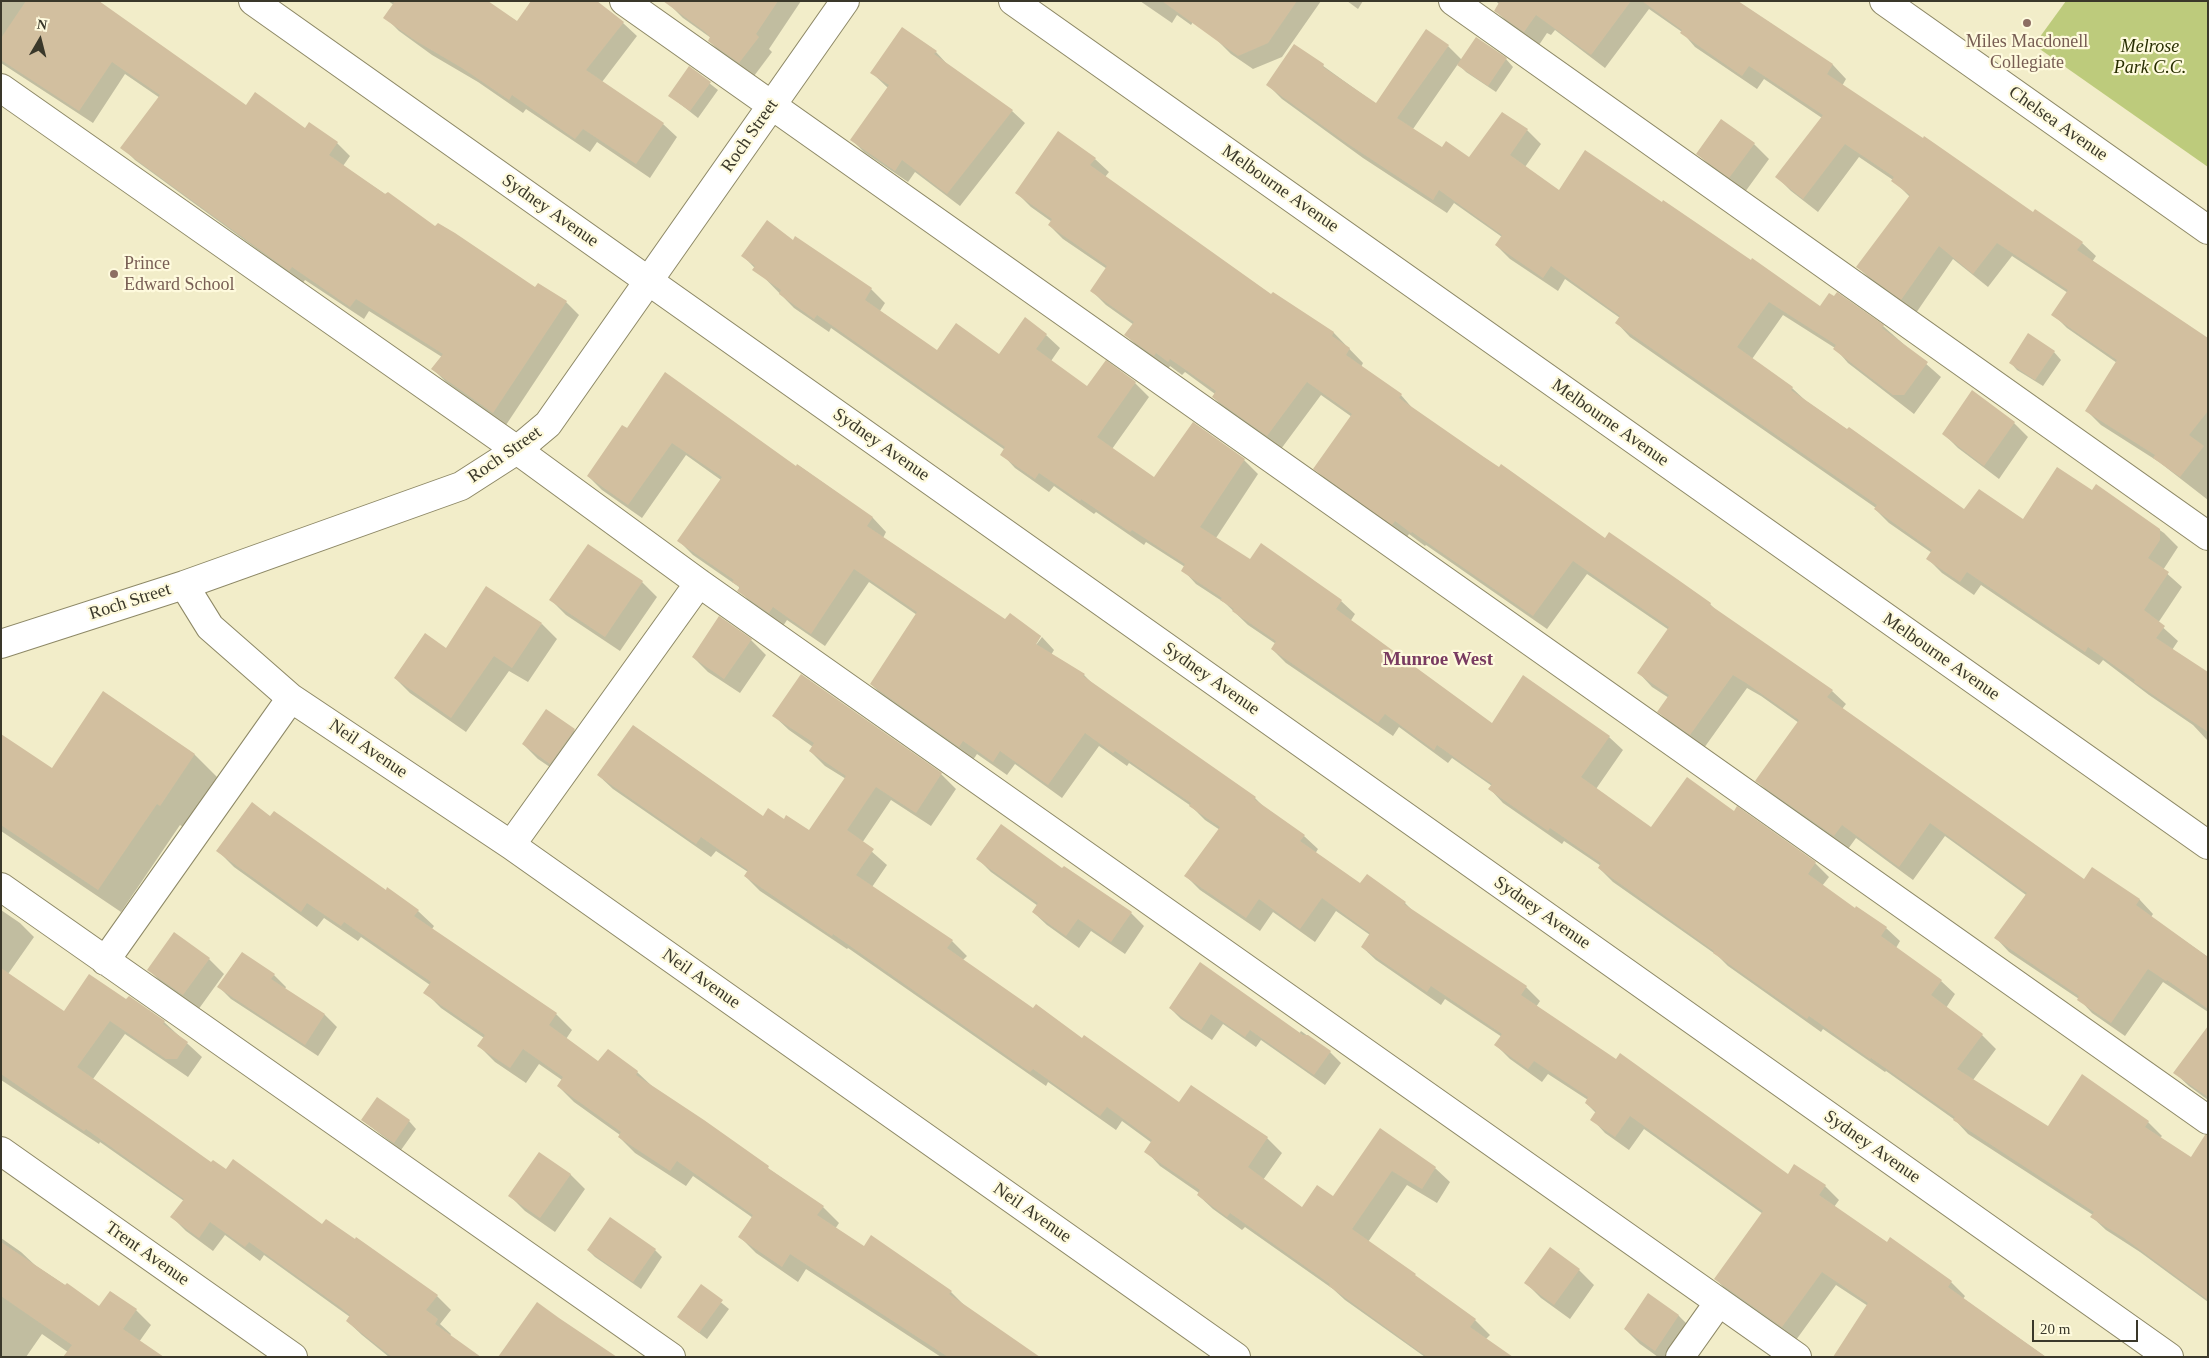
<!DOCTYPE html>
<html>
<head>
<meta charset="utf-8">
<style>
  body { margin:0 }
  #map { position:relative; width:2209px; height:1358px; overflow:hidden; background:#f2edc9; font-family:"Times New Roman",serif }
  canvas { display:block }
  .frame { position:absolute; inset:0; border:2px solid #3a382a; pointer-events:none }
  .north { position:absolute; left:15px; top:15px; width:50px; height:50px; -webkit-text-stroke:4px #fefadd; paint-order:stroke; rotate:8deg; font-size:14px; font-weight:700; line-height:20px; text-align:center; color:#3a382a }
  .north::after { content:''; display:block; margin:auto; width:18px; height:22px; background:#3a382a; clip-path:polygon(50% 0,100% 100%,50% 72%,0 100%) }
  .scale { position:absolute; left:2032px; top:1320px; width:106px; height:22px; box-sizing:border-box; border:2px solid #3a382a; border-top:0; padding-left:6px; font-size:15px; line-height:18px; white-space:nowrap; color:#3a382a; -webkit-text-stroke:4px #fefadd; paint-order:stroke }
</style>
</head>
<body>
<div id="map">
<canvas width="2209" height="1358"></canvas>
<div class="frame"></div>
<div class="north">N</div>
<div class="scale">20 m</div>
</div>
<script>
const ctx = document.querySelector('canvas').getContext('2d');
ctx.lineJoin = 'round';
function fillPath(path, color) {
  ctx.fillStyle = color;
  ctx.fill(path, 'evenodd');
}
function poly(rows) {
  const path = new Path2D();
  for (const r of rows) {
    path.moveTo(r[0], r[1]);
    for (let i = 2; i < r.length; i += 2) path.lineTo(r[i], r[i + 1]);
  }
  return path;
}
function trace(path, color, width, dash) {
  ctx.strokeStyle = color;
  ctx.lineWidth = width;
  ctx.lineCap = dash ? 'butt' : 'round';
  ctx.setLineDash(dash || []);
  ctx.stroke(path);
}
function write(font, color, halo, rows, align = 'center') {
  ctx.font = font + ' "Times New Roman",serif';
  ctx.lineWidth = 4.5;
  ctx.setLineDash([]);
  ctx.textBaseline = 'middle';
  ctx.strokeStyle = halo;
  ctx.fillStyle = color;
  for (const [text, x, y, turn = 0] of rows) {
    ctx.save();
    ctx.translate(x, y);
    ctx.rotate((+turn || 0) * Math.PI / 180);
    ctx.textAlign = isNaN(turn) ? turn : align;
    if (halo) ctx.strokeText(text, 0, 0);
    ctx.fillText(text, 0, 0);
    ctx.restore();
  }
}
fillPath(poly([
  [2066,1,2208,1,2208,167,2034,45]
]), '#bdcb7c');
fillPath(poly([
  [1,1,98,1,246,107,337,143,350,156,343,166,436,228,536,289,538,285,566,302,579,315,506,425,446,382,433,369,442,357,369,311,364,319,305,280,303,283,135,160,122,147,160,98,125,74,93,123,1,63],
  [388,1,485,1,518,22,623,23,637,36,602,82,663,124,677,137,650,178,597,142,590,152,526,109,523,113,478,82,432,55,399,31,385,17,394,5],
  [671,1,801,1,769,49,772,52,754,76,723,55,709,41,711,38,683,18,669,4],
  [1140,1,1207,1,1191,25,1177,15,1172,23],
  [1248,1,1321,1,1282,57,1253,69,1231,54,1217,40],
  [1347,1,1363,1,1358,9],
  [1496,1,1737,1,1833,65,1846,79,1842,86,2033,214,2082,243,2096,256,2092,262,2208,341,2208,500,2159,462,2101,425,2087,411,2117,363,2067,328,2053,314,2068,293,2012,256,1988,287,1953,259,1916,313,1872,281,1858,267,1910,197,1893,180,1859,157,1818,212,1791,191,1777,177,1822,118,1764,79,1757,89,1695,47,1682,32,1649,9,1605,68,1555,30,1551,35,1547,33,1539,45,1509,24,1495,10,1499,4],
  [1294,45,1376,104,1448,46,1462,60,1506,59,1513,67,1496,92,1466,72,1458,64,1413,129,1442,148,1470,158,1527,130,1541,144,1525,167,1559,191,1821,308,1883,326,1941,377,1914,414,1848,363,1835,348,1783,315,1752,359,1792,388,1806,401,1964,511,2023,520,2092,492,2096,486,2164,533,2178,547,2163,570,2182,587,2158,623,2178,641,2172,650,2208,685,2208,741,2193,725,2149,695,2103,660,2099,665,1981,585,1974,595,1942,573,1928,559,1932,553,1889,523,1875,509,1876,508,1630,337,1617,323,1620,318,1565,279,1558,291,1510,259,1496,245,1502,237,1454,203,1447,213,1363,158,1282,99,1268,85],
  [936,52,948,65,1012,111,1025,123,960,206,915,172,908,182,864,152,852,140,888,88,872,73],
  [690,68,718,90,698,118,670,96],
  [1754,144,1769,159,1745,192,1713,169,1698,154],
  [1095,159,1109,172,1105,177,1272,296,1273,294,1334,333,1363,363,1361,367,1401,395,1414,410,1605,540,1710,604,1719,613,1832,691,1846,704,1842,709,2085,881,2092,869,2140,900,2153,914,2151,917,2208,957,2208,1012,2163,982,2125,1036,2092,1013,2079,999,2009,952,1996,938,2026,895,1945,836,1913,880,1856,838,1848,849,1771,795,1757,781,1799,723,1761,696,1747,688,1704,748,1673,726,1659,712,1669,698,1652,687,1639,673,1669,630,1587,574,1547,629,1426,545,1425,546,1409,534,1407,537,1328,482,1315,469,1352,417,1321,395,1281,449,1227,411,1213,397,1215,394,1185,372,1182,375,1170,366,1168,369,1140,349,1126,335,1134,325,1106,305,1092,291,1107,269,1063,239,1049,225,1052,222,1031,207,1017,193],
  [794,241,871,289,885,303,880,311,937,351,1000,355,1046,335,1060,348,1051,361,1087,387,1135,383,1149,397,1112,449,1154,478,1194,424,1244,460,1258,474,1216,538,1250,561,1341,601,1355,614,1350,622,1492,725,1609,737,1623,750,1596,789,1651,828,1734,812,1815,863,1829,877,1822,886,1855,909,1886,928,1900,941,1896,948,1941,981,1955,994,1946,1008,1982,1035,1996,1049,1973,1080,2048,1128,2148,1122,2162,1136,2160,1138,2191,1158,2208,1136,2208,1302,2140,1252,2106,1230,2092,1217,2093,1215,1968,1134,1955,1120,1886,1071,1885,1072,1823,1029,1821,1032,1728,966,1718,956,1613,882,1599,868,1601,866,1564,841,1562,844,1503,803,1490,789,1492,786,1452,758,1448,763,1399,727,1393,736,1286,663,1272,649,1276,644,1248,625,1225,603,1196,584,1183,570,1185,567,1146,542,1144,545,1096,512,1094,514,1054,486,1049,492,1015,468,1002,454,1005,450,831,328,829,332,794,308,743,256],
  [2054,352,2061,360,2043,386,2017,370,2010,362],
  [2014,423,2028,437,1999,479,1958,448,1944,434],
  [623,427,796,467,798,465,873,518,886,532,883,538,1006,621,1041,636,1033,649,1042,637,1054,650,1051,655,1084,675,1094,685,1255,798,1266,809,1304,836,1318,849,1315,854,1360,885,1405,903,1415,913,1526,987,1540,1001,1536,1007,1788,1176,1825,1186,1839,1200,1834,1207,1888,1243,1891,1239,1951,1282,1965,1296,1963,1299,2046,1357,1932,1357,1868,1306,1836,1285,1796,1340,1729,1293,1716,1279,1763,1214,1644,1129,1629,1150,1605,1133,1592,1119,1596,1113,1586,1103,1588,1100,1548,1074,1542,1082,1510,1059,1496,1045,1502,1037,1445,999,1441,1005,1376,960,1362,947,1370,935,1336,911,1315,942,1273,912,1260,931,1200,890,1186,876,1220,830,1205,820,1191,806,1129,763,1127,766,1099,746,1062,798,1015,764,1007,775,977,754,973,760,885,698,871,684,917,615,869,582,825,646,787,620,783,626,753,604,739,591,739,587,693,555,679,541,721,480,686,455,642,518,602,490,588,476],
  [642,582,657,597,620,651,566,615,551,600],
  [542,624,557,639,528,682,509,671,466,732,410,693,395,678,446,650],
  [751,640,766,655,740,693,708,672,693,657],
  [103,693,195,755,217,777,183,827,180,825,121,912,1,831,1,735,52,770],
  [774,716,941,774,956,789,931,826,891,800,862,843,887,865,872,887,952,941,967,956,963,960,1033,1010,1083,1039,1179,1104,1267,1138,1282,1153,1263,1180,1302,1209,1333,1198,1381,1130,1435,1168,1450,1182,1437,1203,1407,1185,1368,1242,1475,1320,1490,1335,1486,1339,1511,1357,1425,1357,1345,1300,1333,1289,1245,1227,1242,1230,1213,1209,1198,1195,1199,1193,1160,1166,1146,1151,1152,1143,1122,1121,1116,1130,1048,1082,1046,1086,848,948,847,949,760,891,745,876,748,872,716,851,711,857,613,789,598,775,763,818,784,820,809,832,846,779,825,766,810,751,813,747,789,730],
  [574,730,589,745,566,778,538,759,523,744],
  [270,818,418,911,434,926,432,929,556,1014,572,1030,566,1039,599,1063,637,1072,654,1088,823,1207,839,1223,835,1229,864,1248,951,1292,967,1308,1037,1357,941,1357,806,1269,798,1282,756,1253,740,1237,753,1218,693,1176,686,1186,635,1153,619,1137,620,1135,574,1102,558,1086,562,1080,539,1064,526,1083,495,1062,479,1046,484,1038,441,1008,425,992,430,985,361,937,358,941,324,918,317,927,234,867,218,851],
  [978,859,1062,870,1131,913,1144,926,1125,954,1091,931,1079,948,1047,925,1033,912,1038,906,991,872],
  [1,910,20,923,34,937,8,974,64,1013,126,1001,164,1022,202,1057,188,1077,125,1034,93,1079,211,1164,226,1171,323,1226,437,1296,451,1310,440,1324,451,1334,450,1336,479,1357,389,1357,362,1335,347,1321,350,1317,264,1255,260,1261,225,1235,213,1251,186,1231,172,1217,184,1201,100,1142,99,1144,1,1080],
  [209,959,224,974,198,1010,164,985,149,970],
  [1200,963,1299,1034,1301,1031,1330,1052,1341,1063,1325,1085,1261,1040,1256,1047,1223,1024,1212,1040,1181,1019,1170,1008],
  [274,975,286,987,285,989,325,1015,337,1027,318,1056,231,999,219,987],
  [2208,1028,2208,1100,2189,1086,2175,1073],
  [362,1120,409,1121,416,1129,401,1150],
  [570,1174,585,1189,555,1232,525,1211,510,1196],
  [1,1238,21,1252,36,1266,100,1308,111,1292,136,1310,151,1325,139,1342,75,1357,42,1334,26,1357,1,1357],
  [1550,1249,1579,1270,1594,1285,1570,1319,1541,1298,1526,1283],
  [588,1250,655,1250,662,1257,641,1289,595,1257],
  [701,1286,729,1309,707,1339,678,1317],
  [1649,1295,1679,1316,1694,1331,1676,1357,1658,1357,1640,1344,1625,1329]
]), '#0003');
fillPath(poly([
  [26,1,99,1,246,105,255,92,305,128,309,122,338,142,329,155,385,194,388,192,435,226,438,223,455,233,535,287,538,283,567,301,493,413,431,369,443,354,356,299,350,307,292,267,289,271,120,148,160,95,112,62,79,111,1,60,1,38],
  [395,1,488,1,517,21,531,1,597,1,624,22,586,70,664,123,636,164,583,129,575,139,512,95,509,100,462,68,416,41,383,18],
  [663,1,778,1,756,34,759,37,739,63,708,41,710,37,704,31],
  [1162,1,1297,1,1268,43,1238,56],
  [1500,1,1631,1,1591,55,1536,15,1524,32,1494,11],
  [1642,1,1738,1,1833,64,1827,74,1923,138,1924,136,2033,212,2035,209,2083,242,2077,250,2208,338,2208,411,2189,435,2204,446,2180,477,2153,458,2155,455,2085,411,2117,360,2051,315,2068,290,1997,243,1973,274,1939,246,1901,300,1856,267,1910,195,1891,181,1894,177,1845,144,1803,199,1775,177,1823,115,1749,66,1742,76,1680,33,1682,30],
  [902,27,937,51,934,54,1013,110,947,194,902,160,895,171,850,140,889,85,870,73],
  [1426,29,1449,45,1397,118,1442,147,1446,141,1469,157,1502,112,1528,129,1510,155,1559,190,1585,150,1662,202,1663,200,1751,260,1752,258,1820,306,1829,293,1834,296,1837,292,1884,325,1882,328,1928,362,1904,395,1893,395,1833,349,1836,345,1769,302,1737,347,1793,387,1791,390,1847,429,1849,427,1964,509,1979,489,2023,519,2057,467,2092,490,2096,484,2160,529,2160,540,2148,558,2169,572,2144,610,2165,626,2156,638,2208,672,2208,732,2134,682,2135,680,2088,647,2085,652,1967,572,1960,582,1926,559,1932,550,1874,509,1877,505,1615,323,1620,316,1551,266,1543,278,1495,245,1502,235,1439,190,1433,200,1348,144,1266,85,1294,44,1324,64,1323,67,1376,103],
  [1476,37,1507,58,1488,86,1457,65],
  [689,66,711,82,690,111,668,96],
  [1721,119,1755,143,1729,178,1696,154],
  [1058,131,1096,158,1090,165,1271,294,1273,292,1334,332,1332,336,1350,348,1346,355,1402,394,1399,398,1484,457,1499,467,1501,464,1605,538,1609,532,1677,579,1711,603,1710,605,1833,690,1827,697,2084,879,2092,867,2140,899,2136,905,2208,957,2208,1009,2167,980,2166,981,2148,969,2111,1023,2077,1000,2079,996,1994,938,2027,893,1930,823,1899,867,1842,825,1834,836,1755,781,1799,720,1746,683,1733,675,1690,735,1657,712,1669,695,1637,673,1669,627,1573,561,1533,616,1412,532,1411,533,1395,521,1392,525,1313,469,1352,414,1307,382,1267,436,1212,397,1216,391,1170,359,1168,362,1156,353,1154,356,1124,335,1134,322,1090,291,1107,266,1048,225,1052,219,1015,193],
  [767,220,793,240,795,236,872,288,865,300,937,350,956,323,999,354,1025,317,1047,334,1036,349,1087,386,1106,360,1136,382,1097,437,1154,477,1193,422,1245,459,1200,527,1250,559,1261,543,1342,600,1336,609,1492,723,1523,675,1610,736,1581,777,1651,827,1687,777,1734,811,1737,806,1816,862,1808,874,1855,908,1856,906,1887,927,1881,936,1942,980,1931,995,1983,1034,1957,1069,2048,1126,2082,1074,2149,1121,2145,1127,2191,1157,2205,1135,2208,1135,2208,1300,2124,1238,2090,1217,2094,1212,1953,1120,1955,1117,1871,1058,1870,1059,1809,1016,1807,1019,1713,953,1714,951,1598,868,1601,863,1550,828,1548,831,1488,789,1492,784,1437,745,1434,750,1385,714,1378,723,1271,649,1276,641,1232,611,1234,609,1220,600,1222,598,1181,571,1185,564,1132,530,1130,532,1081,499,1080,501,1039,473,1035,479,1000,455,1005,447,817,315,814,319,779,294,781,290,752,270,755,266,741,256],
  [2028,333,2055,351,2035,380,2009,363],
  [665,372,796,466,797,464,873,517,867,526,1005,619,1010,613,1041,636,1036,644,1085,674,1083,676,1256,797,1254,799,1305,835,1300,841,1360,883,1367,874,1406,902,1404,904,1527,986,1521,995,1616,1059,1620,1053,1788,1174,1794,1164,1826,1185,1819,1195,1887,1242,1890,1237,1952,1281,1948,1287,2046,1357,1833,1357,1868,1303,1822,1272,1782,1327,1714,1279,1763,1211,1630,1116,1615,1137,1590,1120,1596,1111,1585,1103,1588,1097,1534,1061,1528,1069,1494,1045,1502,1034,1431,986,1427,992,1361,947,1370,933,1322,898,1300,929,1259,899,1246,918,1184,876,1220,827,1189,806,1191,803,1115,751,1113,753,1085,733,1048,785,1000,751,993,762,963,741,959,747,870,684,917,612,854,569,811,634,773,607,769,613,737,591,740,587,732,582,734,580,677,541,722,477,672,443,628,505,587,476,622,425,627,428],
  [1972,390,2015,422,1984,466,1942,434],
  [588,544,643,581,605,637,549,600],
  [486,586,542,623,512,668,494,656,451,718,394,678,425,633,446,648],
  [719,616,752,639,724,679,692,657],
  [801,674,942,773,916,813,876,787,847,830,874,849,856,875,953,940,947,948,1033,1008,1036,1004,1082,1038,1084,1035,1179,1102,1191,1085,1268,1137,1248,1167,1302,1207,1317,1185,1333,1196,1380,1128,1436,1167,1422,1189,1392,1171,1352,1229,1416,1274,1415,1275,1476,1319,1470,1327,1513,1357,1427,1357,1329,1286,1330,1284,1230,1213,1227,1217,1197,1195,1200,1190,1144,1152,1152,1140,1107,1107,1100,1116,1033,1069,1030,1072,833,934,832,936,744,876,748,870,701,837,696,844,597,775,633,725,763,816,768,808,784,819,786,815,809,830,846,776,809,751,814,743,772,716],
  [103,691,195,754,160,806,157,804,98,890,1,825,1,734,52,768],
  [546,709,575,729,550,764,522,744],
  [252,802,270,816,274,811,386,890,387,887,419,910,414,916,557,1013,549,1025,598,1061,608,1049,638,1071,636,1075,704,1120,769,1166,768,1168,824,1206,817,1215,864,1246,871,1235,952,1291,949,1294,1040,1357,948,1357,790,1254,782,1267,738,1237,753,1215,677,1161,670,1171,618,1137,621,1132,557,1086,563,1077,523,1049,510,1068,477,1046,485,1035,423,993,431,982,344,922,341,926,307,903,301,912,216,851],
  [1001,824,1062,868,1064,866,1132,912,1111,942,1078,919,1066,936,1032,912,1038,903,976,859],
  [174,932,210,958,183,995,147,970],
  [242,952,275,974,271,979,325,1014,305,1045,217,987],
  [1200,962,1303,1035,1308,1035,1331,1051,1314,1075,1250,1030,1245,1037,1211,1014,1201,1030,1169,1008],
  [1,968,64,1011,89,974,126,999,129,996,165,1021,163,1024,188,1042,177,1059,166,1059,110,1021,77,1067,211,1162,213,1160,226,1169,233,1159,322,1224,326,1219,355,1239,356,1237,438,1295,426,1310,438,1319,435,1324,481,1357,392,1357,346,1321,350,1315,340,1307,249,1242,245,1247,210,1222,199,1238,170,1217,184,1199,86,1129,84,1131,1,1074],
  [2208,1026,2208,1097,2173,1073],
  [377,1097,410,1120,394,1143,361,1120],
  [539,1152,571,1174,540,1218,508,1196],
  [610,1217,656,1249,633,1282,587,1250],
  [1,1242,65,1285,67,1283,99,1306,110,1291,137,1309,123,1329,164,1357,63,1357,72,1345,1,1296],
  [1550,1247,1580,1269,1554,1305,1524,1283],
  [701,1284,723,1300,699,1333,677,1317],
  [1648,1293,1679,1315,1655,1351,1624,1329],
  [537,1302,559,1318,617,1357,498,1357]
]), '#d2bf9f');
const minor = poly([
  [253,1,2169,1357],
  [624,1,2208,1120],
  [1013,1,2208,845],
  [1453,1,2208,536],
  [1884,1,2208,230],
  [1,88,517,450,699,583,1797,1357],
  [184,585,210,627,291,698,511,845,1236,1357],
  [1,644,184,585,461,486,517,450,548,424,845,1],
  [511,845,699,583],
  [1,887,671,1357],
  [105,961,291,698],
  [1,1151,293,1357],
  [1680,1357,1719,1302]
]);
trace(minor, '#8d8866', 30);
trace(minor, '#fff', 28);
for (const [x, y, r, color] of [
  [2027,23,5,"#8d6e63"],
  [114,274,5,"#8d6e63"]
]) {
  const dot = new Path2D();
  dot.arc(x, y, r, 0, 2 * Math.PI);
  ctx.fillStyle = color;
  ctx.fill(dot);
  trace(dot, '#fefadd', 2);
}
write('18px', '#785e54', '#fefadd', [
  ["Miles Macdonell",2027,42],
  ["Collegiate",2027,63],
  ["Prince",124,264,"left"],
  ["Edward School",124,285,"left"]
]);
write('italic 18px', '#272d01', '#fefadd', [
  ["Melrose",2150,47],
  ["Park C.C.",2150,68]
]);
write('18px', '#3a382a', '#fefadd', [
  ["Chelsea Avenue",2058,124,35],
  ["Roch Street",750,136,-55],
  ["Melbourne Avenue",1280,189,35],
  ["Sydney Avenue",550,211,35],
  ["Melbourne Avenue",1610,423,35],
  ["Sydney Avenue",881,445,35],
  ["Roch Street",505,455,-35],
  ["Roch Street",130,602,-18],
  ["Melbourne Avenue",1941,657,35],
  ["Sydney Avenue",1211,679,35],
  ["Neil Avenue",368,749,34],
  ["Sydney Avenue",1542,913,35],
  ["Neil Avenue",701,979,35],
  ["Sydney Avenue",1872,1147,35],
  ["Neil Avenue",1032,1213,35],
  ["Trent Avenue",147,1254,35]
]);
write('bold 19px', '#793b61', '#fefadd', [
  ["Munroe West",1438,660]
]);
</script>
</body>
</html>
